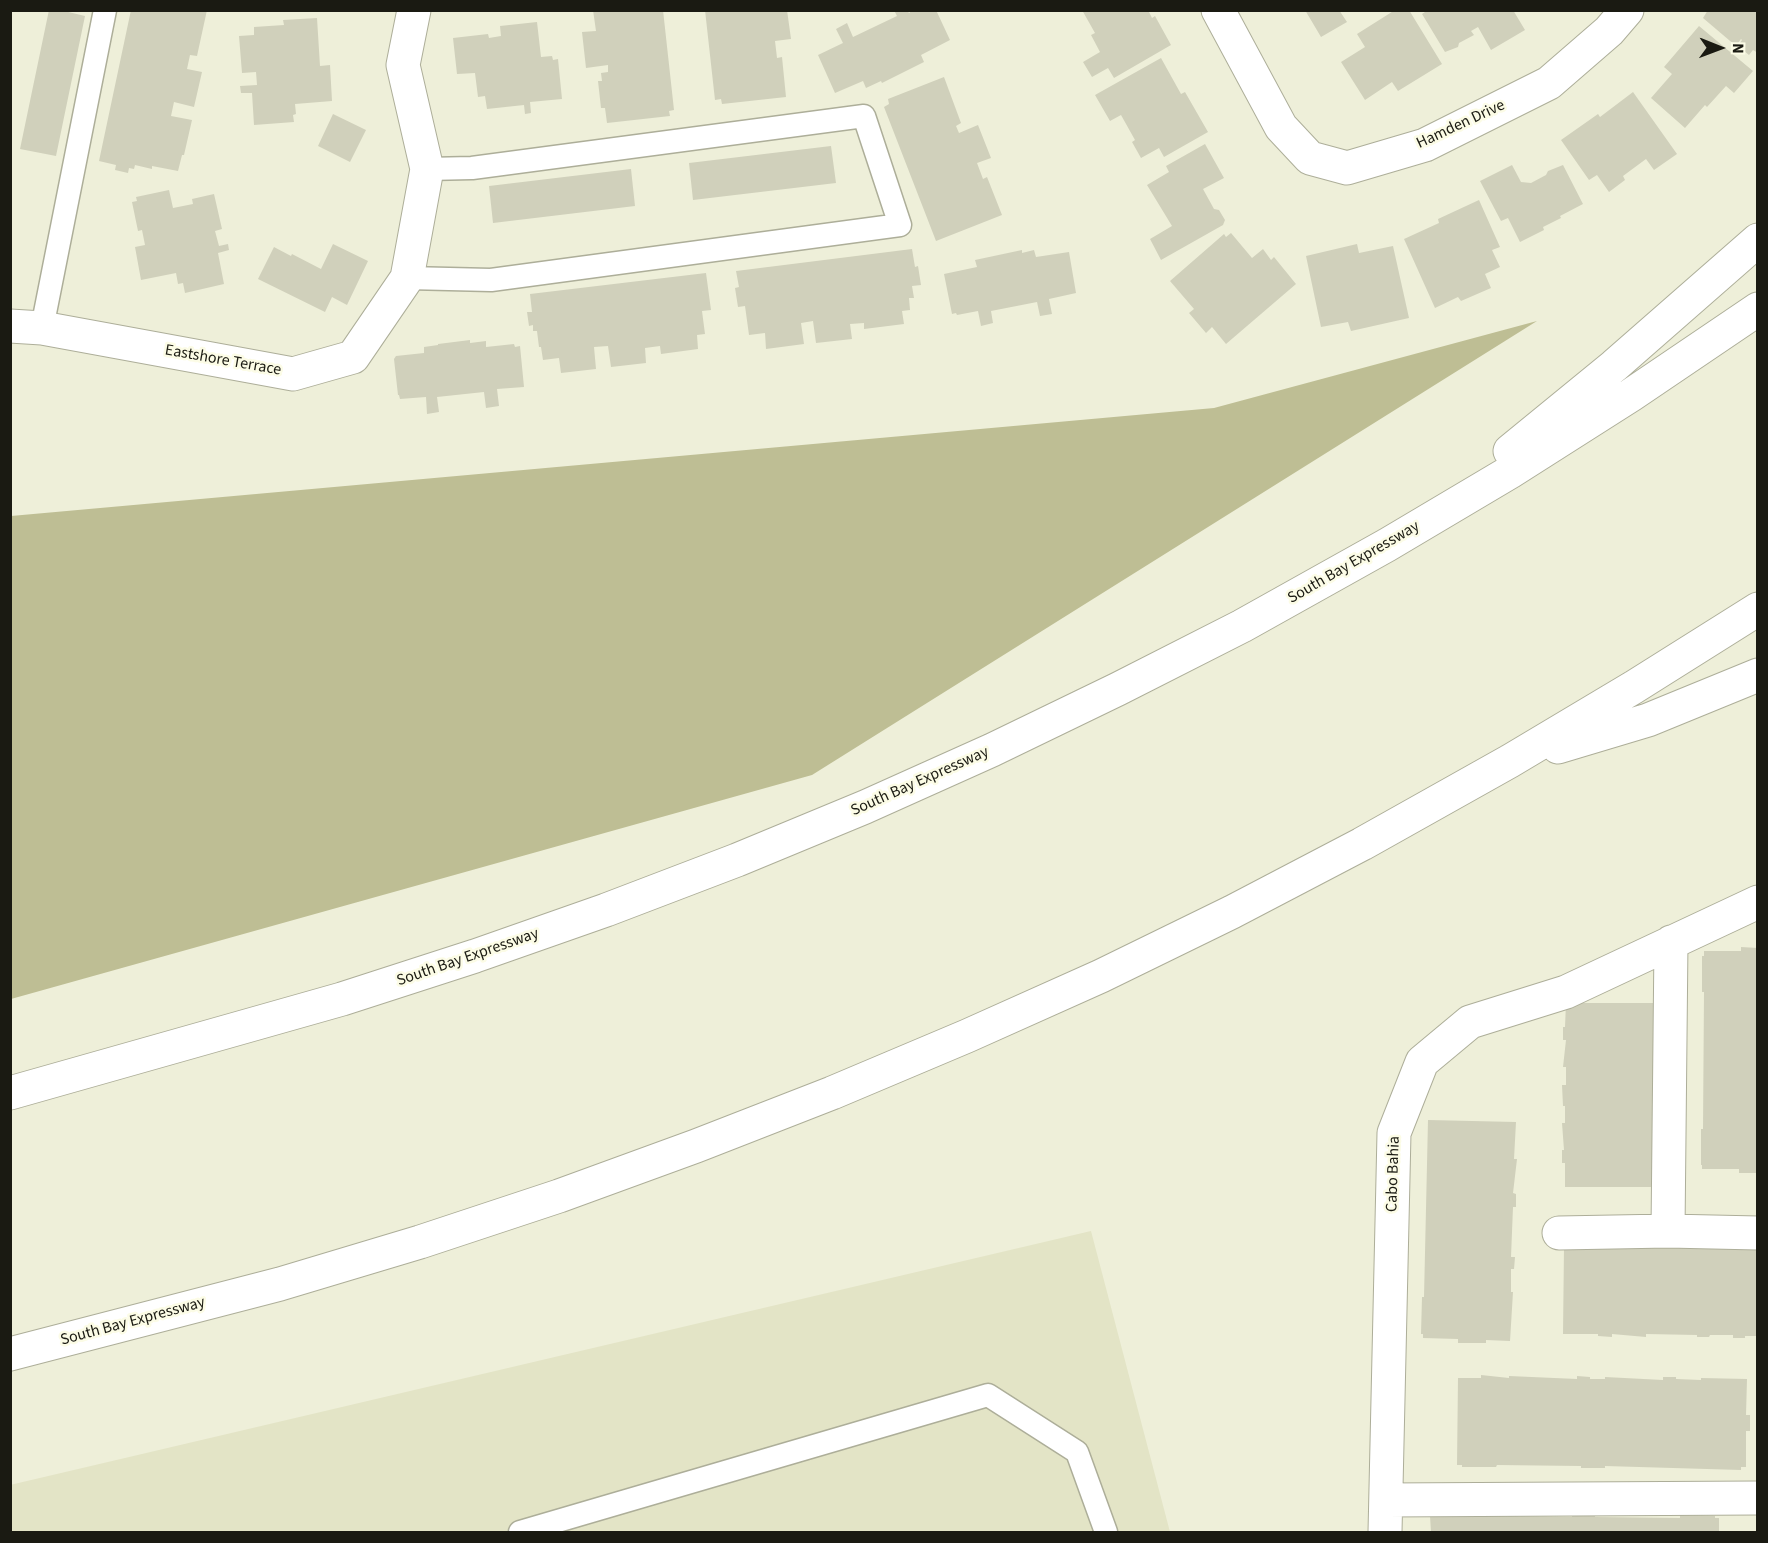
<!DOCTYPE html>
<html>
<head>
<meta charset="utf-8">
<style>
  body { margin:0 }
  #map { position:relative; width:1768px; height:1543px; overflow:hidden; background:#eeefd9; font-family:"Source Sans 3",sans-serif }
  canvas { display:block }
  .frame { position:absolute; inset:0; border:12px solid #1a1a12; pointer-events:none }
  .north { position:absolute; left:1690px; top:18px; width:60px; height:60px; -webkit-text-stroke:4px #fcfce6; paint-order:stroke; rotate:91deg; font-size:16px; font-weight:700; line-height:24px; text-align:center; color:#1a1a12 }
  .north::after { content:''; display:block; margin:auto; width:21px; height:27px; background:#1a1a12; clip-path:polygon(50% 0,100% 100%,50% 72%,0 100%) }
</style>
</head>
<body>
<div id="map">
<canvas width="1768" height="1543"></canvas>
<div class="frame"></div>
<div class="north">N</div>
</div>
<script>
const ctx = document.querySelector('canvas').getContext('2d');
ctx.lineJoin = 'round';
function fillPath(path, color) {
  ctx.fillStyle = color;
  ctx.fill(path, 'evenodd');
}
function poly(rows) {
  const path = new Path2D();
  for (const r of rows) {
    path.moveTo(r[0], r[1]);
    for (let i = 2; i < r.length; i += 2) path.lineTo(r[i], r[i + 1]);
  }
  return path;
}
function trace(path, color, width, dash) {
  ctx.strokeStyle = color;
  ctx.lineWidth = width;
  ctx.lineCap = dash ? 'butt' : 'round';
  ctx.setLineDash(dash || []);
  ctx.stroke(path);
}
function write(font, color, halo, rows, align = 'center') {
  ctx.font = font + ' "Source Sans 3",sans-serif';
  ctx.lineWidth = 5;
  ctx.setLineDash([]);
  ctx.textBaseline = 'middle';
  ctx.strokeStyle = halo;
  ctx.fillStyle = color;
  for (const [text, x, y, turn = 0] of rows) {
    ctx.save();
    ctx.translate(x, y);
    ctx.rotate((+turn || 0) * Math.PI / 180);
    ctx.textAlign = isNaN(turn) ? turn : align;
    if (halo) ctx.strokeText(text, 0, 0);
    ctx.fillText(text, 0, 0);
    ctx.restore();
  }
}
fillPath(poly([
  [1091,1231,1170,1532,11,1532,10,1485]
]), '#e3e4c6');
fillPath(poly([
  [1537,321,812,775,11,999,11,516,1214,408]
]), '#bebe94');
fillPath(poly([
  [49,10,60,10,85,16,56,156,20,149],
  [131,10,207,10,197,56,190,55,187,69,202,72,194,107,174,102,171,116,192,120,184,155,182,155,178,171,152,166,152,169,135,165,134,169,129,168,128,173,115,170,116,165,99,161],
  [593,10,663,10,674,110,669,111,670,116,607,123,605,108,601,108,598,81,602,81,601,73,608,72,608,65,586,68,582,32,596,31],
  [705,10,787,10,791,39,775,41,777,58,782,57,786,97,722,104,721,99,715,100],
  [894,10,907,10,909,13,913,10,936,10,950,40,921,55,924,62,882,83,881,81,866,88,863,81,835,93,818,55,843,43,836,29,847,23,853,37,897,16],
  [1082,10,1148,10,1152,18,1155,16,1171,45,1114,78,1108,68,1092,77,1083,62,1100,52,1091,35,1095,33],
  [1305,10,1339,10,1347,22,1321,37],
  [1395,10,1409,10,1442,64,1398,91,1392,82,1365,100,1341,62,1365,47,1357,34],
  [1428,10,1513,10,1525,30,1491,50,1478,27,1471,31,1474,35,1459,43,1458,47,1445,52,1422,14],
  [1708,10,1758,10,1758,53,1753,50,1749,55,1738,46,1742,40,1741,39,1736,46,1703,18],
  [317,18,320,66,330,65,332,101,295,104,296,114,293,115,294,122,254,125,252,93,241,93,240,86,257,85,256,72,242,73,239,36,254,35,254,27,284,25,283,20],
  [537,22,541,57,552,56,553,60,558,59,562,99,530,102,531,113,525,114,524,105,487,109,485,96,478,97,475,73,457,74,453,38,488,34,489,38,501,36,500,26],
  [1699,26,1753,71,1734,93,1726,86,1707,107,1705,105,1685,128,1651,98,1672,74,1664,67],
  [1161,58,1181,94,1185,92,1208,132,1164,157,1159,148,1141,158,1132,142,1135,140,1121,115,1110,121,1095,95],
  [944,77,961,123,956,126,959,133,978,125,991,158,977,163,983,179,987,177,1002,215,936,241,884,107,889,104,888,99],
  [1633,92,1677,154,1654,170,1646,159,1623,176,1625,180,1609,192,1597,175,1589,180,1561,140,1598,114,1600,117],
  [333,114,366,130,350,162,318,146],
  [1205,144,1224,178,1203,189,1214,209,1219,210,1225,220,1223,225,1161,260,1150,239,1172,226,1147,185,1169,172,1166,166],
  [831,146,836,183,693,200,689,163],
  [1512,165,1521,182,1531,183,1546,175,1548,171,1563,165,1583,204,1560,216,1561,218,1543,227,1544,230,1520,242,1508,218,1501,221,1480,181],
  [631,169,635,206,493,223,489,186],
  [169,190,173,208,193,204,192,199,214,194,222,229,215,231,219,246,228,244,229,250,218,253,224,284,185,293,183,283,178,284,176,273,141,280,135,247,145,245,142,230,138,231,132,202,137,201,136,197],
  [1479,200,1500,247,1492,250,1500,267,1485,274,1491,288,1461,301,1458,297,1435,308,1404,239,1439,223,1438,219],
  [1231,233,1252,258,1263,249,1271,260,1274,257,1296,284,1226,344,1212,327,1206,333,1189,313,1194,309,1170,281,1224,234,1226,237],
  [333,244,368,261,347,305,332,297,325,312,258,279,274,247,291,256,292,254,321,269],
  [1357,244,1359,253,1393,246,1409,318,1351,331,1348,322,1321,327,1306,256],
  [912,249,915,267,918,266,921,285,912,286,914,298,909,298,910,310,902,311,904,324,864,329,864,323,850,324,852,339,816,343,813,321,801,323,804,344,766,349,765,333,749,335,745,306,738,307,735,288,739,287,736,271],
  [1022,250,1022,253,1034,250,1036,257,1069,252,1076,293,1049,299,1052,314,1040,316,1037,302,991,311,993,323,981,326,978,311,957,315,956,313,952,314,944,274,977,267,975,260],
  [706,273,711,310,702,311,705,334,697,335,698,349,661,354,660,346,645,348,646,363,611,367,608,346,594,347,596,369,561,373,559,358,543,360,541,347,539,347,537,331,533,331,533,325,529,326,527,312,532,312,530,294],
  [470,340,470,343,486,341,486,347,514,344,515,347,520,346,524,387,497,389,499,406,486,408,484,392,437,397,439,412,427,414,426,397,400,399,399,395,398,395,394,359,396,356,424,353,424,347,438,345,438,344],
  [1741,947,1758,948,1758,1173,1739,1173,1739,1169,1702,1169,1702,1165,1701,1165,1701,1129,1703,1129,1704,992,1702,992,1702,956,1704,956,1704,951,1741,951],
  [1566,1003,1654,1003,1652,1148,1654,1148,1653,1187,1565,1187,1565,1163,1562,1163,1562,1150,1564,1150,1562,1123,1565,1123,1565,1106,1563,1106,1562,1085,1566,1085,1566,1067,1563,1067,1566,1040,1563,1040,1563,1027,1565,1027],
  [1428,1120,1516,1122,1514,1159,1517,1159,1513,1193,1516,1194,1516,1207,1513,1207,1511,1257,1515,1257,1514,1269,1511,1269,1511,1292,1513,1292,1510,1341,1486,1340,1486,1343,1458,1343,1458,1339,1423,1338,1423,1334,1421,1334,1422,1297,1424,1297],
  [1758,1246,1758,1336,1745,1336,1745,1338,1733,1338,1733,1335,1710,1335,1709,1337,1697,1337,1697,1335,1646,1334,1646,1337,1612,1334,1612,1337,1598,1336,1598,1334,1563,1334,1564,1247],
  [1481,1375,1509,1378,1509,1376,1577,1379,1577,1376,1590,1377,1590,1379,1605,1379,1605,1377,1663,1380,1663,1377,1676,1377,1676,1379,1701,1380,1701,1378,1747,1379,1746,1415,1750,1415,1750,1431,1746,1431,1746,1467,1741,1467,1741,1470,1605,1466,1605,1468,1581,1468,1581,1466,1497,1465,1496,1467,1462,1467,1462,1465,1457,1465,1458,1378,1481,1378],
  [1435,1513,1471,1516,1572,1517,1572,1515,1595,1515,1595,1517,1680,1518,1680,1515,1715,1516,1715,1518,1719,1518,1719,1532,1431,1532,1430,1516,1435,1516]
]), '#d0d0bb');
const lane = poly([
  [407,278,491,280,900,225,864,116,472,168,427,169],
  [42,328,105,10],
  [520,1532,988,1395,1077,1452,1106,1532]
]);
const street = poly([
  [1218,10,1281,127,1310,158,1347,168,1425,145,1549,83,1609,31,1627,10],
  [10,326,42,328,293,374,353,357,407,278,427,169,403,65,414,10],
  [1668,1231,1671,942],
  [1559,1233,1668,1231,1758,1233],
  [1386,1500,1758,1498],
  [1385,1532,1394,1133,1422,1062,1470,1022,1566,992,1758,902]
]);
const highway = poly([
  [1510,451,1614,366,1758,240],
  [1558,747,1648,720,1758,675],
  [10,1093,342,999,475,956,606,910,737,860,865,807,992,750,1118,689,1242,626,1387,545,1510,472,1631,395,1758,309],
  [10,1354,280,1284,420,1242,559,1196,696,1146,832,1093,967,1036,1101,976,1232,912,1362,844,1510,761,1634,687,1758,609]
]);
trace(lane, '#adae99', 25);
trace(street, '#adae99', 35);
trace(highway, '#adae99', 35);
trace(lane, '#fff', 22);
trace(street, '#fff', 33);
trace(highway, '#fff', 33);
write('16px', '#1a1a12', '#fcfce6', [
  ["Hamden Drive",1461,125,-25],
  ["Eastshore Terrace",223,361,10],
  ["South Bay Expressway",1354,563,-30],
  ["South Bay Expressway",920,782,-24],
  ["South Bay Expressway",468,958,-19],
  ["Cabo Bahia",1394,1174,-88],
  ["South Bay Expressway",133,1322,-15]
]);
</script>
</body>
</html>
